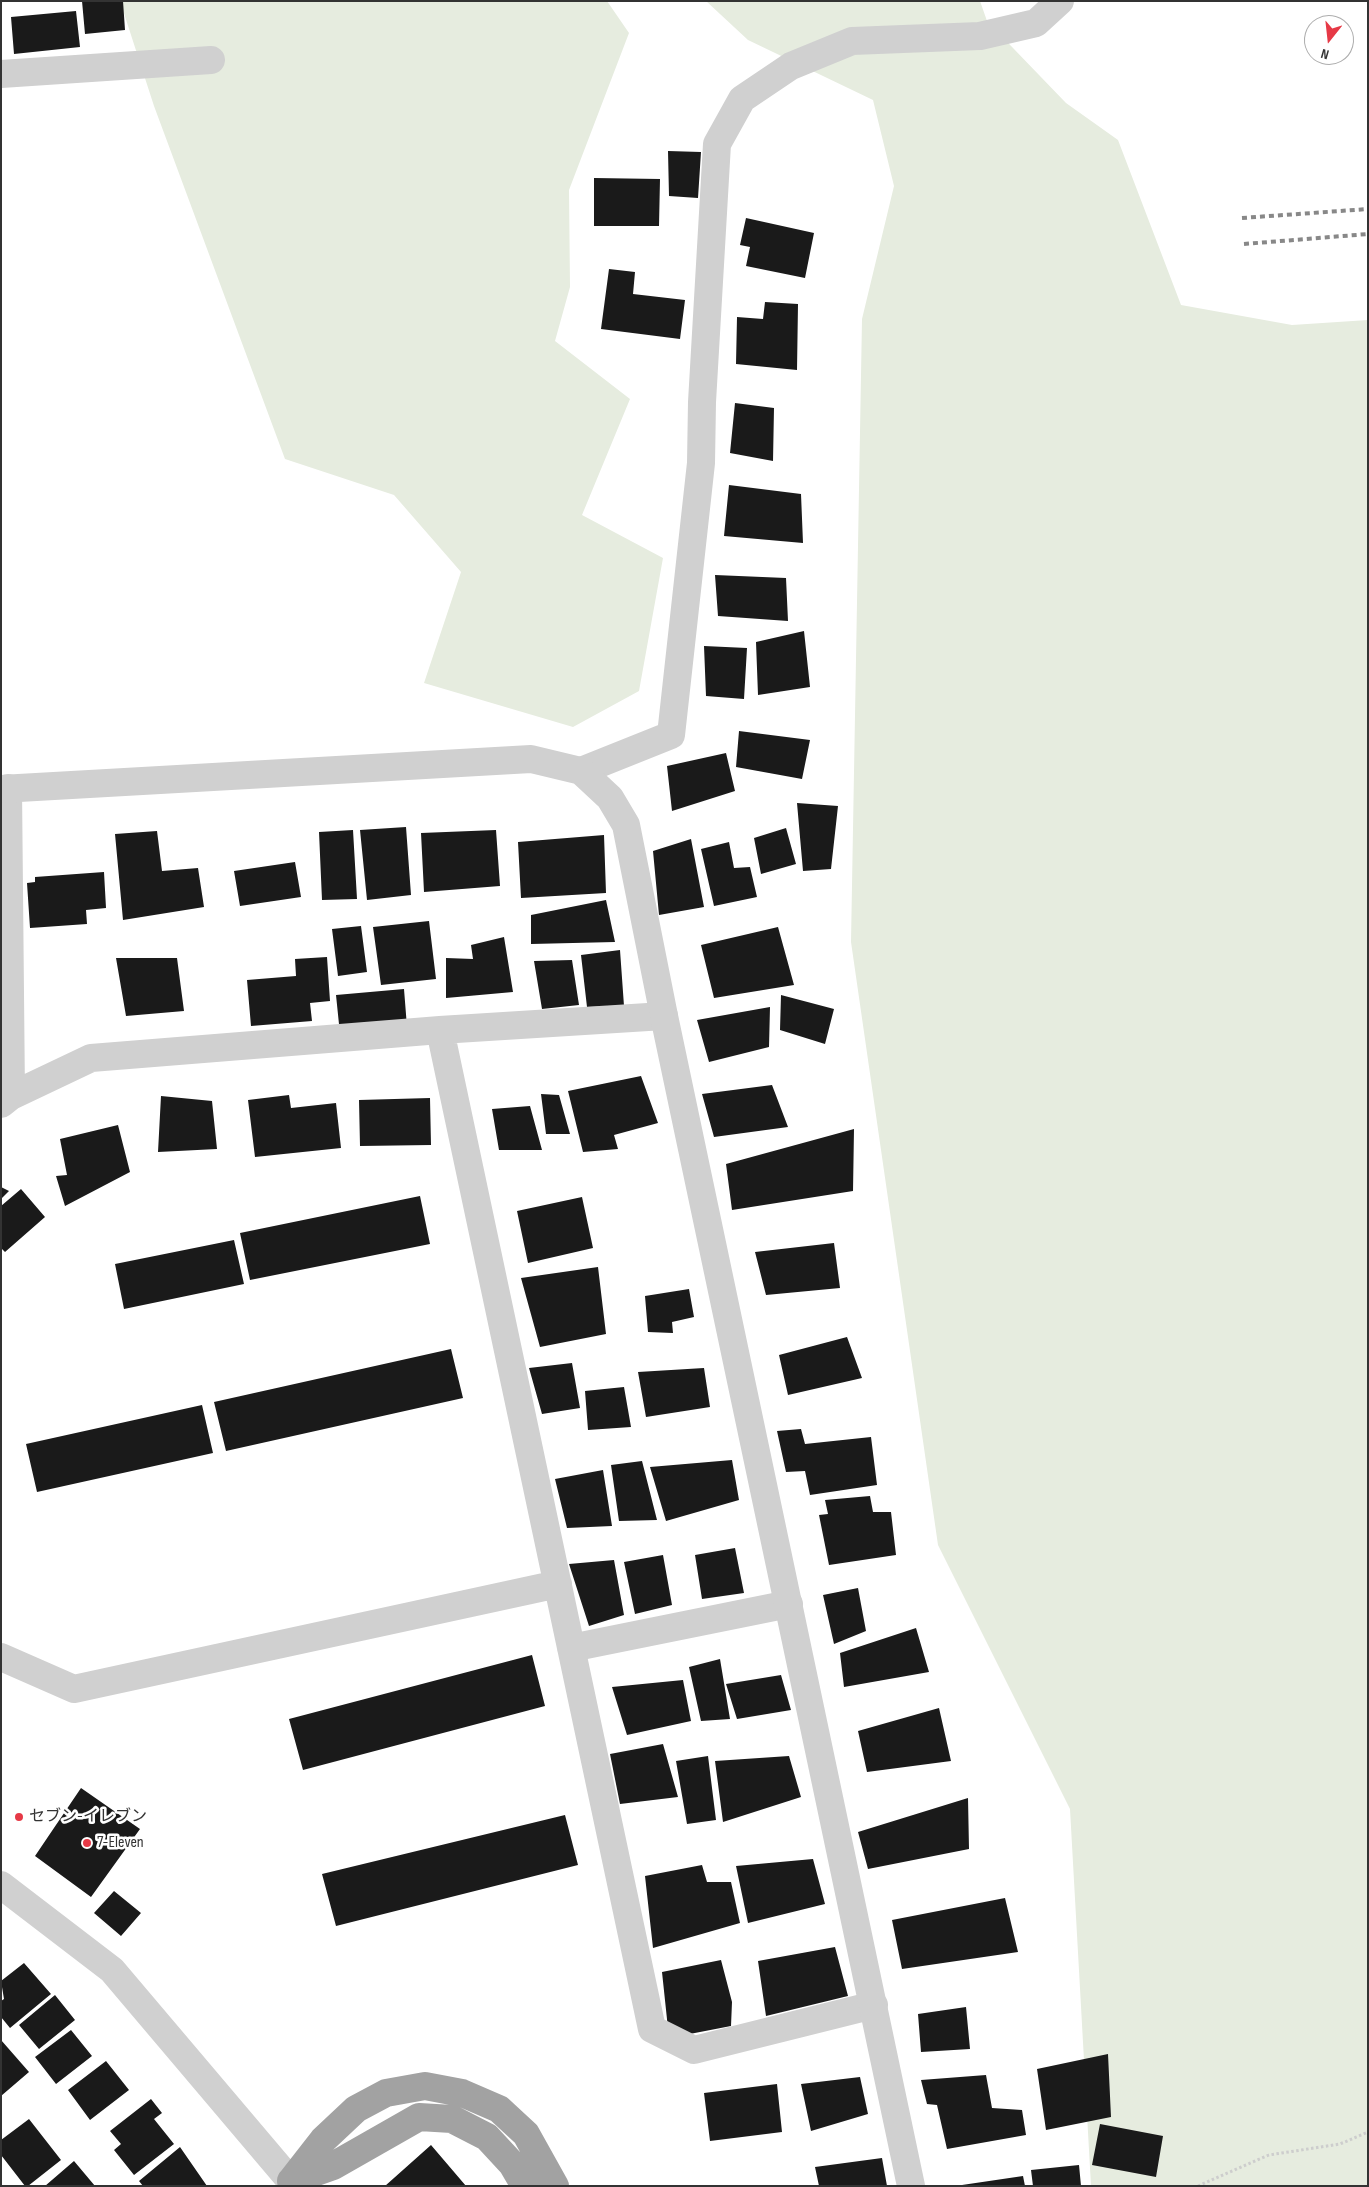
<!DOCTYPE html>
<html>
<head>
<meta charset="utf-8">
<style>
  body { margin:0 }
  #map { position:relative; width:1369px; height:2187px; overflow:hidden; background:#fff; font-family:"Sofia Sans Condensed",sans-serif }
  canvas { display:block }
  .frame { position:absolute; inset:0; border:2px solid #333; pointer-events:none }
  .north { position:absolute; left:1304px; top:15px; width:50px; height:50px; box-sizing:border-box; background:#fff; border:1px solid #adadad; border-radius:50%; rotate:196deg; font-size:14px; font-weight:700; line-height:20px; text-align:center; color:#333 }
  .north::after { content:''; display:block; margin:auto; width:18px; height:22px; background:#e63946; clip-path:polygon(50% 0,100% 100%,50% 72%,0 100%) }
</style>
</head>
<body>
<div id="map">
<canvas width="1369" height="2187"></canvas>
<div class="frame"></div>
<div class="north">N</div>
</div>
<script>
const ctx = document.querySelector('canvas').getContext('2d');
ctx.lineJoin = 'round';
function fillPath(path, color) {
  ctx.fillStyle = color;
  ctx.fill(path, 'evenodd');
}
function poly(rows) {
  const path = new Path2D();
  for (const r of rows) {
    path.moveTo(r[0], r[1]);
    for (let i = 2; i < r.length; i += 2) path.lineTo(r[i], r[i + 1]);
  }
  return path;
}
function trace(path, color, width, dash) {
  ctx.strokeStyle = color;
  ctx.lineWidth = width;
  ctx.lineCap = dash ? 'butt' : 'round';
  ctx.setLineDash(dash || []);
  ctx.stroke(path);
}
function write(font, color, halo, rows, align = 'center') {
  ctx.font = font + ' "Sofia Sans Condensed","Noto Sans JP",sans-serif';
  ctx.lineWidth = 5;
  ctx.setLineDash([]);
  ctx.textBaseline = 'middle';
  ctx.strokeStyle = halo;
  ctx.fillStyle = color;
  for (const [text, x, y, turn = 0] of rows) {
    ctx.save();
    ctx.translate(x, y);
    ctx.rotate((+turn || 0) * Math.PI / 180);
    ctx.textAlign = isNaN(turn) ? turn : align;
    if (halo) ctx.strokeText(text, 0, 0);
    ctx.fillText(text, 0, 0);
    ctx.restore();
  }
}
fillPath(poly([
  [120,1,607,1,629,33,569,190,570,287,555,341,630,399,582,515,663,558,639,691,573,727,424,683,461,572,394,495,285,459,154,106],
  [706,1,980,1,987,21,1066,103,1118,140,1181,305,1292,325,1368,320,1368,2186,1091,2186,1070,1809,938,1545,851,942,862,319,894,186,873,100,748,40]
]), '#e6ecdf');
fillPath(poly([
  [82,1,123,1,125,30,85,34],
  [76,11,80,47,14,54,11,17],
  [668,151,701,152,698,198,669,196],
  [594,178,660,179,659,226,594,226],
  [746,218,814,233,805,278,746,266,750,247,740,245],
  [609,269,635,272,633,294,685,300,680,339,601,329],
  [765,302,798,304,797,370,736,364,737,317,763,319],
  [735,403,774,408,773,461,730,453],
  [729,485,801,494,803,543,724,536],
  [715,575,786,578,788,621,718,616],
  [804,631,810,687,758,695,756,642],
  [704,646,747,648,744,699,706,696],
  [739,731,810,740,802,779,736,767],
  [726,753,735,791,672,811,667,766],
  [797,803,838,806,831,869,803,871],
  [406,827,411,895,367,900,360,830],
  [786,828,796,864,761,874,754,838],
  [353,830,357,899,322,900,319,832],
  [496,830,500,886,424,892,421,833],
  [157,831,162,871,198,868,204,907,123,920,115,834],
  [604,835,606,893,521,898,518,842],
  [691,839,704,907,659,915,653,851],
  [729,842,734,868,750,867,757,897,714,906,701,849],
  [295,862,301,897,240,906,234,871],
  [104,872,106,908,86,910,87,924,30,928,27,883,35,882,35,877],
  [606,900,615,942,531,944,531,915],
  [429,921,436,979,381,985,373,927],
  [361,926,367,972,338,976,332,929],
  [778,927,794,985,714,998,701,945],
  [504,937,513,992,446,998,446,958,473,959,471,945],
  [620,950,624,1006,587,1007,581,955],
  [327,957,330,1001,310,1003,312,1021,251,1026,247,980,296,976,295,959],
  [116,958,177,958,184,1011,126,1016],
  [572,960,579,1005,542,1009,534,961],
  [404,989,407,1027,340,1034,336,995],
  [781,995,834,1009,825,1044,780,1030],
  [770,1007,769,1047,709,1062,697,1020],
  [641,1076,658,1123,614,1135,618,1149,583,1152,568,1091],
  [772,1085,788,1127,714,1137,702,1094],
  [541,1094,559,1095,570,1134,546,1134],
  [289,1095,291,1108,336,1103,341,1148,255,1157,248,1100],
  [161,1096,212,1101,217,1149,158,1152],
  [430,1098,431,1145,360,1146,359,1100],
  [530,1106,542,1150,499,1150,492,1109],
  [118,1125,130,1172,65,1206,56,1176,67,1175,60,1139],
  [854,1129,853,1191,732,1210,726,1164],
  [1,1187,9,1191,1,1199],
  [21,1189,45,1217,5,1252,1,1248,1,1206],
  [420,1196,430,1244,250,1280,240,1233],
  [582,1197,593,1248,528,1263,517,1211],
  [234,1240,244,1284,124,1309,115,1264],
  [834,1243,840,1288,766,1295,755,1252],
  [598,1267,606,1334,540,1347,521,1278],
  [689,1289,694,1317,672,1322,673,1333,648,1332,645,1296],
  [847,1337,862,1378,788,1395,779,1355],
  [451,1349,463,1398,226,1451,214,1402],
  [572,1363,580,1408,542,1414,529,1368],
  [704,1368,710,1407,646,1417,638,1372],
  [624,1387,631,1427,588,1430,585,1391],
  [202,1405,213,1453,37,1492,26,1444],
  [801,1429,805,1444,871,1437,877,1485,810,1495,805,1471,786,1472,777,1431],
  [732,1460,739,1500,666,1521,650,1467],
  [642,1461,657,1520,619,1521,611,1465],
  [603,1470,612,1526,567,1528,555,1479],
  [870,1496,873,1512,891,1512,896,1555,829,1565,819,1515,828,1514,825,1500],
  [735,1548,744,1593,702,1599,695,1555],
  [663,1555,672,1605,635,1614,624,1562],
  [614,1560,624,1615,589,1626,569,1564],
  [858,1588,866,1631,834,1644,823,1595],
  [916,1628,929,1672,844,1687,840,1653],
  [532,1655,545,1706,303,1770,289,1719],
  [720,1659,730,1719,701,1721,689,1667],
  [781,1675,791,1710,737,1719,726,1684],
  [683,1680,691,1721,627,1735,612,1687],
  [939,1708,951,1761,867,1772,858,1731],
  [663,1744,678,1797,620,1804,610,1754],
  [708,1756,716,1820,687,1824,676,1761],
  [789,1756,801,1797,723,1822,715,1761],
  [81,1788,140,1829,91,1897,35,1856],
  [968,1798,969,1849,868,1869,858,1832],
  [565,1815,578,1865,336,1926,322,1874],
  [813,1859,825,1904,748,1923,736,1866],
  [702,1865,707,1882,731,1882,740,1923,653,1948,645,1876],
  [114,1891,141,1913,121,1936,94,1913],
  [1005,1898,1018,1952,902,1969,892,1920],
  [835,1947,848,1996,766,2016,758,1961],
  [721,1960,732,2002,731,2026,669,2038,662,1972],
  [24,1963,51,1994,10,2028,1,2017,1,2001,4,1999,1,1981],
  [55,1995,75,2020,39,2049,19,2025],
  [966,2007,970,2049,921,2052,918,2014],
  [71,2030,92,2056,56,2084,35,2057],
  [1,2040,29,2072,1,2096],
  [1108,2054,1111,2117,1046,2130,1037,2069],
  [106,2061,129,2090,90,2120,68,2090],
  [986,2075,992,2108,1022,2110,1026,2135,947,2149,937,2105,927,2104,921,2080],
  [860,2077,868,2114,811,2131,801,2084],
  [777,2084,782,2132,710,2141,704,2093],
  [151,2099,162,2113,154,2119,174,2144,134,2175,114,2150,121,2144,110,2131],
  [29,2119,61,2160,28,2186,25,2186,1,2155,1,2140],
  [1100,2124,1163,2136,1156,2177,1092,2165],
  [431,2145,466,2186,385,2186],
  [180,2147,207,2186,143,2186,139,2181],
  [882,2158,887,2186,819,2186,815,2167],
  [74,2161,95,2186,45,2186],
  [1079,2165,1081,2186,1033,2186,1031,2170],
  [1023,2176,1025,2186,962,2186,962,2185]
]), '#1a1a1a');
trace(poly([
  [1198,2186,1269,2155,1340,2144,1368,2132]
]), '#cdcdcd', 3, [2.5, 2.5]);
trace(poly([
  [1,74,211,60],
  [581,771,671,735,701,463,702,402,717,144,742,99,791,66,852,41,980,36,1036,23,1060,1],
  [8,788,11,1096],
  [440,1030,652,2029,694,2050,874,2005],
  [1,1104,11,1096,91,1058,440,1030,664,1016],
  [571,1648,789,1604],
  [1,1657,74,1689,558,1584]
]), '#d0d0d0', 28);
trace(poly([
  [1,789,531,759,581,771,610,798,626,825,664,1016,911,2186],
  [1,1885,112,1970,295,2186]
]), '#d0d0d0', 28);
trace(poly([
  [291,2181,323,2140,356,2109,386,2093,425,2086,462,2093,499,2109,526,2134,555,2186],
  [291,2181,333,2166,419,2117,452,2119,487,2137,512,2164,525,2186]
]), '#a2a2a2', 28);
trace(poly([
  [1242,218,1368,209],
  [1244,244,1368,234]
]), '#888', 4, [5, 4]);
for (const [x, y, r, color] of [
  [19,1817,5,"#e63946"],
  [87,1843,5,"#e63946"]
]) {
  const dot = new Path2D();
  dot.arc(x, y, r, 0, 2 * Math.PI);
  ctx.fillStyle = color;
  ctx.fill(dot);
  trace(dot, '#fff', 2);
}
write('16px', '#333', '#fff', [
  ["セブン-イレブン",29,1817],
  ["7-Eleven",97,1843]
], 'left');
</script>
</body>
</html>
